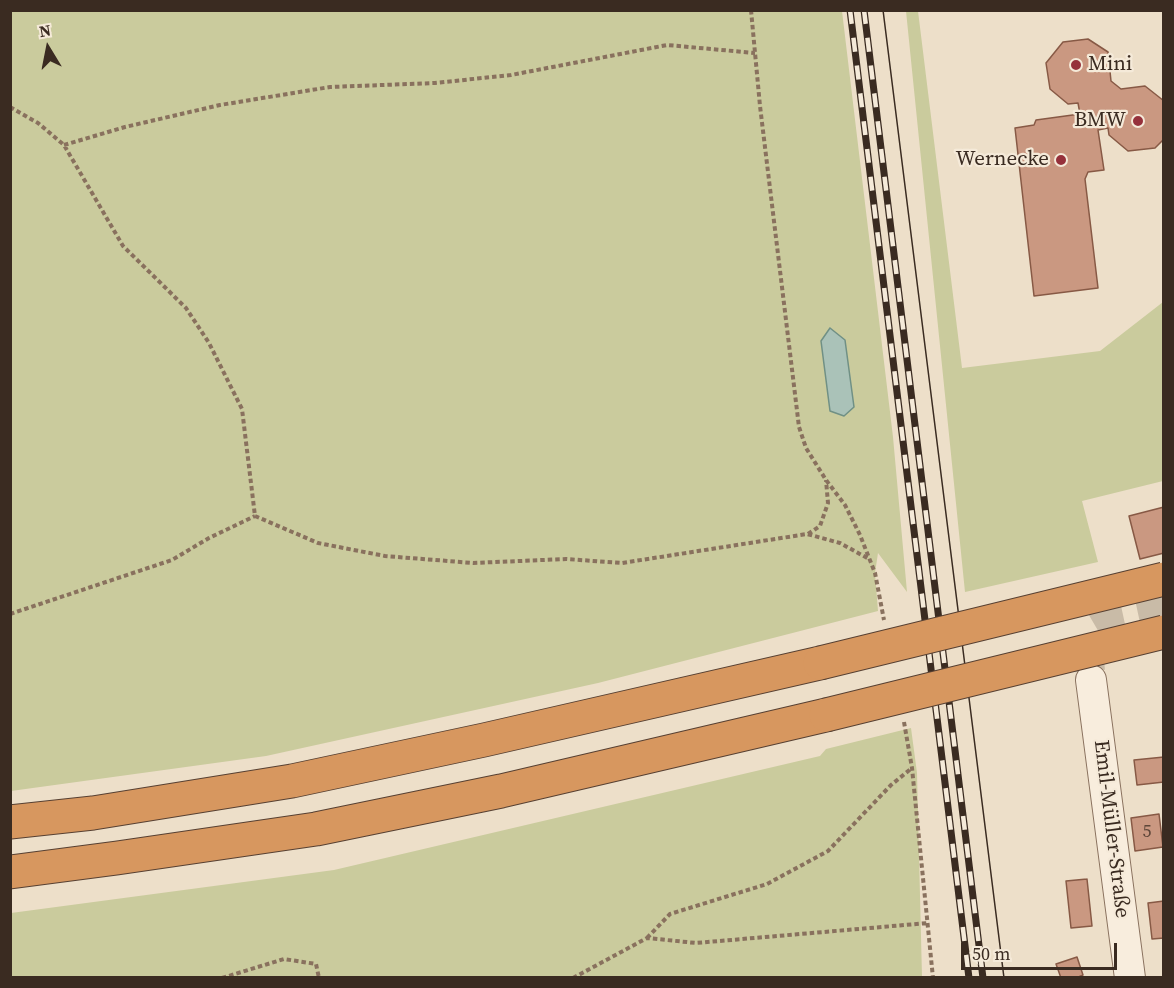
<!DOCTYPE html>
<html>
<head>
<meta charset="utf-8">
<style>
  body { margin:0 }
  #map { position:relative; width:1174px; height:988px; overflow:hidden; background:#eddfc9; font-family:"Source Serif 4",serif }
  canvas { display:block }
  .frame { position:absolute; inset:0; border:12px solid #3a2b21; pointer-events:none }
  .north { position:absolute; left:18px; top:18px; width:60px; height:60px; -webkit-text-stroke:4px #f5ead9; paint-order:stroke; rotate:350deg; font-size:16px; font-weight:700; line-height:24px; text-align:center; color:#3a2b21 }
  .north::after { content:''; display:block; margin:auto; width:21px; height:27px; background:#3a2b21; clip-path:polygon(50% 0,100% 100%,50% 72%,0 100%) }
  .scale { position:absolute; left:961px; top:943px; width:156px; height:27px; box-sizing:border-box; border:3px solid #3a2b21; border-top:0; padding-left:8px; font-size:18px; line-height:21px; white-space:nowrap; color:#3a2b21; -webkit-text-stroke:4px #f5ead9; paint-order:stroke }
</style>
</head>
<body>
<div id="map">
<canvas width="1174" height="988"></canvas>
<div class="frame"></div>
<div class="north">N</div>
<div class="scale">50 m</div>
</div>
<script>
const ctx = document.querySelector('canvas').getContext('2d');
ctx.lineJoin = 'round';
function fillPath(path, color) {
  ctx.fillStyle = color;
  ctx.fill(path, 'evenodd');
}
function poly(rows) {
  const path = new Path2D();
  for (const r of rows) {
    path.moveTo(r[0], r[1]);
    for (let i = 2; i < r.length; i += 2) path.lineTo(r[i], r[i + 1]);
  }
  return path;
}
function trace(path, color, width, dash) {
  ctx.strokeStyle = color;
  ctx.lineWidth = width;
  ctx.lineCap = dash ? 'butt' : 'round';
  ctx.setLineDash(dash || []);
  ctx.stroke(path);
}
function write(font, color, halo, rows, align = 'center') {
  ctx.font = font + ' "Source Serif 4",serif';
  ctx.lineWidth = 4.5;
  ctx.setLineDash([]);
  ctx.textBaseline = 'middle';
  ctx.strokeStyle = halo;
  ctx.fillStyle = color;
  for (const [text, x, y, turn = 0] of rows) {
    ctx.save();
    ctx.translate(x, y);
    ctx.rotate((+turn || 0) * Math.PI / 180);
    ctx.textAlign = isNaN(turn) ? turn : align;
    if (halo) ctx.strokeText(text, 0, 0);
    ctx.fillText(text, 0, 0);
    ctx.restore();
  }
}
fillPath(poly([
  [10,11,842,11,893,437,907,592,878,553,875,573,878,611,598,683,266,756,11,791],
  [906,11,918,11,962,368,1100,351,1163,302,1163,481,1082,501,1098,562,965,592],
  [911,728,917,773,922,977,11,977,11,913,334,870,820,756,826,749]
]), '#cacb9d');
const water = poly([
  [830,328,845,340,854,407,844,416,830,411,821,341,830,328]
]);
fillPath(water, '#aac2b8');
trace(water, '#709085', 1.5);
const building = poly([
  [1088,39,1108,52,1111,81,1121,89,1145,86,1164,101,1164,139,1155,148,1128,151,1109,135,1108,128,1098,130,1104,170,1088,172,1085,179,1098,288,1034,296,1015,128,1034,125,1036,120,1080,114,1078,103,1068,104,1050,89,1046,63,1063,42,1088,39],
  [1164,507,1164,553,1140,559,1129,516,1164,507],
  [1164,757,1164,782,1137,785,1134,760,1164,757],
  [1159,814,1163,847,1135,851,1131,818,1159,814],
  [1087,879,1092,926,1071,928,1066,881,1087,879],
  [1164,901,1164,938,1152,939,1148,903,1164,901],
  [1077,957,1083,975,1076,978,1061,978,1056,964,1077,957]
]);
fillPath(building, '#ca9881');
trace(building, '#875945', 1.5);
trace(poly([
  [1090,671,1088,649,1096,628,1118,615,1164,605]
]), '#c9bba7', 30, [30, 15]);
const minor = poly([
  [1091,680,1130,978]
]);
const highway = poly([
  [10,822,93,813,292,781,484,740,820,663],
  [10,872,117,858,316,829,501,791,826,715]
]);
trace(minor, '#89715e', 32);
trace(highway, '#574032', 35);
trace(poly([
  [751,10,760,106,799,427,806,448,826,480,845,505,860,535,875,573,884,620],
  [10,107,38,123,64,145,123,246,186,308,209,343,242,409,255,516,318,543,385,556,473,563,566,559,622,563,807,534,840,543,869,559],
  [64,145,125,127,220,105,330,87,435,83,511,75,667,45,755,53],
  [808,534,820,526,828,503,826,480],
  [10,614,172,560,209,538,255,516],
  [904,722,912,768,933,978],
  [647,938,670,914,767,884,828,851,891,785,912,768],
  [222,978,284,959,316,964,319,978],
  [573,978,647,938,696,943,928,923]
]), '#89715e', 4, [4.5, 3]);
trace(minor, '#f8eddd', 30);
trace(highway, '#d7975f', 33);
trace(poly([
  [883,10,1004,978]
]), '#3a2b21', 1.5);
const rail = poly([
  [850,10,969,978],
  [864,10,983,978]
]);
trace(rail, '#3a2b21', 7);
trace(rail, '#f5ead9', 4.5, [14]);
const highwayBridge = poly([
  [820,663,1164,579],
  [826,715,1164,632]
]);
trace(highwayBridge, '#574032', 35, []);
trace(highwayBridge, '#d7975f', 33);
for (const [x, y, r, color] of [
  [1076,65,6,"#96313b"],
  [1138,121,6,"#96313b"],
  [1061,160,6,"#96313b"]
]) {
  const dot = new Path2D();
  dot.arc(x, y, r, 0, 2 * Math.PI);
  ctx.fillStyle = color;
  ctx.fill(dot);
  trace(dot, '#f5ead9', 2);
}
write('18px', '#5e4639', null, [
  ["5",1147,832]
]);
write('21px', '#3a2b21', '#f5ead9', [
  ["Mini",1088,65,"left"],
  ["BMW",1126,121],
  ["Wernecke",1049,160]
], 'right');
write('21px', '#3a2b21', '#f5ead9', [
  ["Emil-Müller-Straße",1111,829,83]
]);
</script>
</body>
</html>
